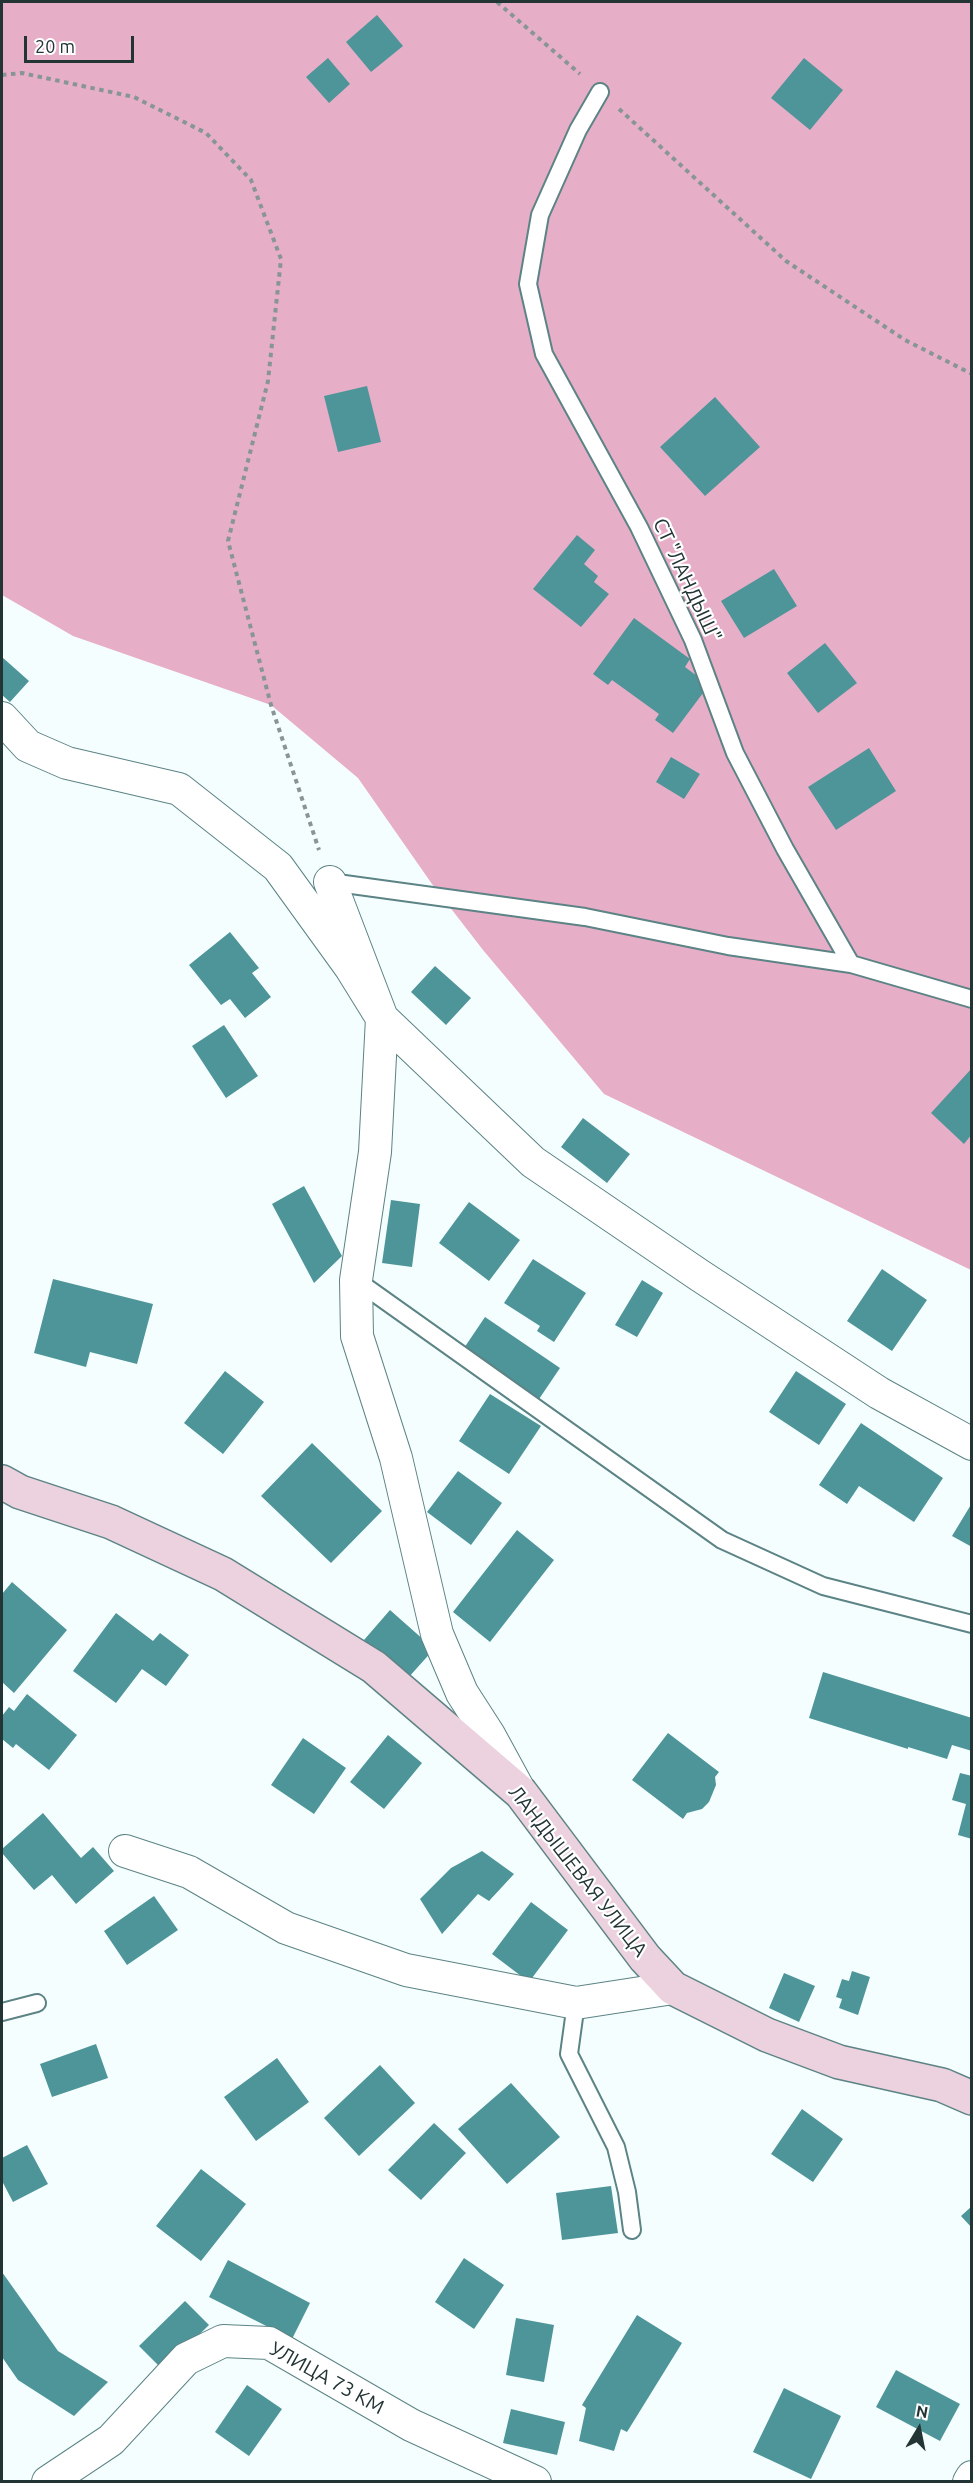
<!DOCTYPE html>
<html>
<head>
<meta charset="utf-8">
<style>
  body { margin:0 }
  #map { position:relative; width:973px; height:2483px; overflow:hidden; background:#f5fefe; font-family:Ubuntu,sans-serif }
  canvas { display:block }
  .frame { position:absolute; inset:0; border:3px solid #233435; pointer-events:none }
  .north { position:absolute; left:889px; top:2399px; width:60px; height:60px; -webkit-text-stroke:4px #fff; paint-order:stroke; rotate:10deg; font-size:16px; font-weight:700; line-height:24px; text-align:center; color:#233435 }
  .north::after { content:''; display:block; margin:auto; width:21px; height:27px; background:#233435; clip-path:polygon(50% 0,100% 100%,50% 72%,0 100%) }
  .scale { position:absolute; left:24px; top:36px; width:110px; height:27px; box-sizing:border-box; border:3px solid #233435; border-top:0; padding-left:8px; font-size:18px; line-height:21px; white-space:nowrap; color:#233435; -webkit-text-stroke:4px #fff; paint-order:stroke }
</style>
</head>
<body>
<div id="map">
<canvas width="973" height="2483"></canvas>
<div class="frame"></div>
<div class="north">N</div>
<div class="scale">20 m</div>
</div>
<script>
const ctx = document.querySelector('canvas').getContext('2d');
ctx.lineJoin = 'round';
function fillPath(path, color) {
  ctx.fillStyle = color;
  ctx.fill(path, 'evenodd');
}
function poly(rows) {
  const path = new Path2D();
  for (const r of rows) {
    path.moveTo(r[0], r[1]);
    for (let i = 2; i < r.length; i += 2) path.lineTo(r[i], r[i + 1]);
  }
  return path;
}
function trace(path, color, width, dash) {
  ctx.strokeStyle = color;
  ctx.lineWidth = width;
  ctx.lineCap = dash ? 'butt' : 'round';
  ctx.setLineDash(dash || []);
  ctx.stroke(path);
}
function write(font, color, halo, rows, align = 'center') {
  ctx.font = font + ' Ubuntu,sans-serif';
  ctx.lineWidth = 4.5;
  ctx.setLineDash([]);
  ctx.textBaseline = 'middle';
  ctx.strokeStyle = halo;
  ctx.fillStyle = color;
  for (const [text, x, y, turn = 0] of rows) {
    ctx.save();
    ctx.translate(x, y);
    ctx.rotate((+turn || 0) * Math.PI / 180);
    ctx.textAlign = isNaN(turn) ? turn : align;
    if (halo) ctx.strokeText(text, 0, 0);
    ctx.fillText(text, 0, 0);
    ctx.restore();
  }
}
fillPath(poly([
  [2,2,971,2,971,1270,604,1094,483,950,432,884,358,778,271,705,73,636,2,595]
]), '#e7afc7');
fillPath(poly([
  [377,15,403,46,371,72,346,42],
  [328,58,350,84,329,103,306,77],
  [804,58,843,90,810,130,771,98],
  [367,386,381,442,338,452,324,396],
  [715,397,760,447,705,496,660,447],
  [577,535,595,550,584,564,598,576,594,582,609,594,581,627,533,589],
  [774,569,797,606,744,638,721,601],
  [634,618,690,659,685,667,709,685,673,733,655,720,659,714,612,680,608,685,593,674],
  [825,643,857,683,818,713,787,673],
  [2,657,29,681,10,702,2,695],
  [869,748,896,791,836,830,808,787],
  [671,757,700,774,684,799,656,782],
  [230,932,259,968,252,973,271,997,245,1018,230,999,221,1005,189,965],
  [435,966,471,998,446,1025,411,992],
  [224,1025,258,1076,226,1098,192,1046],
  [972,1068,972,1134,964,1144,931,1113],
  [583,1118,630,1154,607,1183,561,1147],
  [304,1186,342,1256,314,1283,272,1204],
  [391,1200,420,1204,412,1267,382,1263],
  [469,1202,520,1240,489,1281,439,1243],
  [533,1259,586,1293,554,1342,537,1331,540,1326,504,1303],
  [882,1269,927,1300,892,1351,847,1321],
  [53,1279,153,1304,137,1364,90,1352,86,1367,34,1353],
  [642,1280,663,1293,637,1337,615,1325],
  [485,1317,560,1368,535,1405,460,1354],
  [225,1371,264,1402,223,1454,184,1423],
  [796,1371,846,1404,819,1445,769,1412],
  [490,1394,541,1426,509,1474,459,1441],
  [861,1423,943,1478,914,1522,859,1486,847,1504,819,1485],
  [312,1443,382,1511,331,1563,261,1496],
  [458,1471,502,1503,471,1545,427,1512],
  [972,1503,972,1547,952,1536],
  [517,1530,554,1560,490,1642,453,1612],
  [12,1582,67,1630,14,1693,2,1682,2,1594],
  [390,1610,434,1649,408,1678,364,1640],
  [116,1613,153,1641,160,1633,189,1655,166,1686,142,1669,116,1703,73,1671],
  [823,1672,972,1718,972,1751,952,1745,947,1759,908,1747,908,1749,809,1718],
  [27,1694,77,1735,49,1770,16,1744,13,1748,2,1739,2,1716,9,1707,14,1711],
  [668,1733,719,1772,715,1777,716,1785,709,1802,702,1809,687,1813,683,1819,632,1780],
  [388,1735,422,1763,384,1809,350,1782],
  [303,1738,346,1768,314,1814,271,1785],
  [960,1773,972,1776,972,1839,958,1835,966,1804,952,1800],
  [43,1813,81,1858,93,1847,114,1871,76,1904,52,1875,34,1890,2,1853,2,1849],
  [482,1851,514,1874,489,1901,478,1894,442,1934,420,1899,451,1868],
  [154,1896,178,1930,127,1965,104,1931],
  [531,1902,568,1930,529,1982,492,1954],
  [852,1971,870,1977,858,2015,839,2008,842,1999,836,1997,842,1979,849,1981],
  [784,1973,815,1986,799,2022,769,2008],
  [96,2044,108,2078,52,2097,40,2064],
  [277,2058,309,2102,256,2141,224,2097],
  [380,2065,415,2103,359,2156,324,2118],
  [511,2083,560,2137,507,2184,458,2129],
  [802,2109,843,2139,813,2182,771,2154],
  [434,2123,466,2153,421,2200,388,2170],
  [27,2145,48,2184,13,2202,2,2181,2,2158],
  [201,2169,246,2204,201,2261,156,2226],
  [611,2186,618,2233,562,2240,556,2193],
  [972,2206,972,2228,961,2216],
  [464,2258,504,2285,474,2329,435,2302],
  [228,2260,310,2303,292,2339,209,2297],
  [2,2272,58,2351,108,2382,74,2416,18,2380,2,2357],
  [185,2301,209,2325,163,2370,139,2346],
  [637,2315,682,2343,627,2432,621,2429,614,2451,579,2441,586,2408,582,2405],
  [516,2318,554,2325,544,2382,506,2375],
  [896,2370,960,2404,940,2441,876,2407],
  [247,2385,282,2409,249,2456,215,2432],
  [784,2388,841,2416,811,2479,753,2452],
  [511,2409,565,2422,557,2455,503,2443]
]), '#4e9599');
const lane = poly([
  [600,92,578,130,540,215,528,284,544,354,639,527,693,640,735,753,785,849,851,964],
  [330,882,585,917,728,946,851,964,972,999],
  [356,1280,722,1540,823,1586,972,1624],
  [576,2003,569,2054,616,2147,627,2192,632,2230],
  [2,2012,37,2003]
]);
const street = poly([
  [2,718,28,746,67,763,179,789,278,867,351,968,382,1018,375,1152,356,1280,357,1336,396,1458,437,1634,462,1693,489,1735,519,1790],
  [330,882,382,1018,533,1162,699,1275,879,1393,972,1444],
  [125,1851,189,1872,286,1928,406,1970,576,2003,673,1988],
  [48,2482,111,2440,186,2359,223,2341,269,2343,411,2425,535,2482],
  [969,2482,972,2477]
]);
const secondary = poly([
  [2,1482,20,1492,111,1522,223,1574,374,1667,521,1793,645,1958,673,1988,767,2035,839,2062,942,2085,972,2098]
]);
trace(lane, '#5c8385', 20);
trace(street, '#5c8385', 34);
trace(secondary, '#5c8385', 36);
trace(poly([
  [497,2,580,74],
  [2,75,22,73,134,97,206,133,251,180,281,259,268,381,228,541,271,705,319,850],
  [619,109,786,261,905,340,972,374]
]), '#889596', 4, [4.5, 4.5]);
trace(lane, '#fff', 16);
trace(street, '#fff', 32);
trace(secondary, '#ecd1de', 33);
write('20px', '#233435', '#fff', [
  ["СТ \"ЛАНДЫШ\"",687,580,65],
  ["ЛАНДЫШЕВАЯ УЛИЦА",578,1871,52],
  ["УЛИЦА 73 КМ",327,2378,29]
]);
</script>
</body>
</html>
